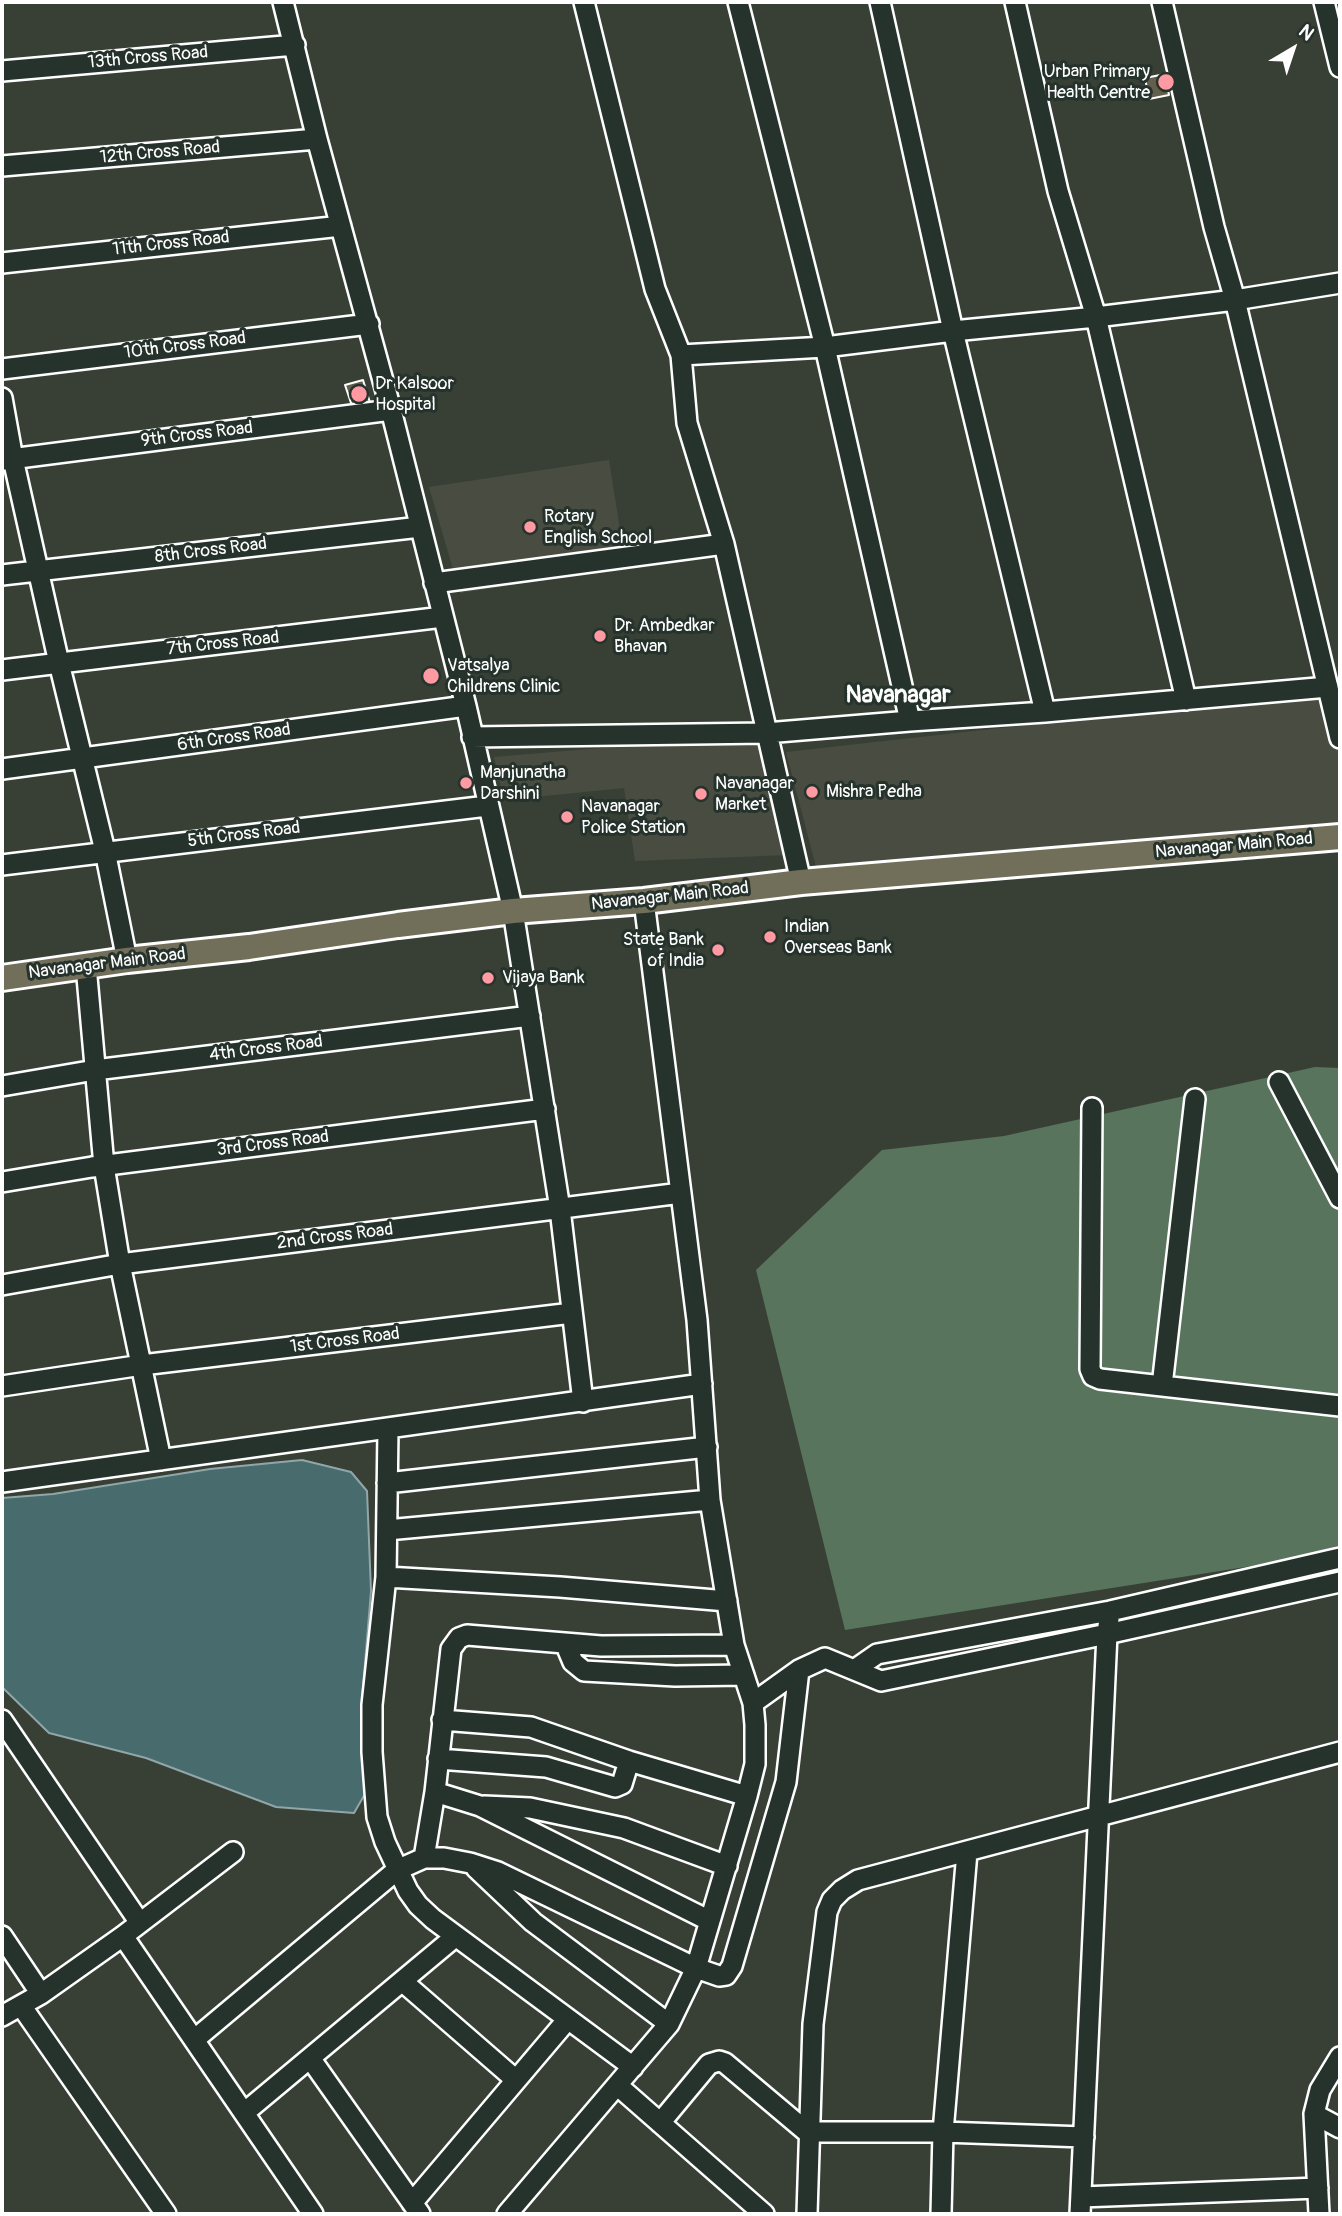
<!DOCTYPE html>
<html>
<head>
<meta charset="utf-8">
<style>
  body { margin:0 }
  #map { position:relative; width:1342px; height:2216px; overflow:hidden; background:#384036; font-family:Pangolin,sans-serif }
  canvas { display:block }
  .frame { position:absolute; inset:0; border:4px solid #fff; pointer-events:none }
  .north { position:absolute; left:1258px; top:14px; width:70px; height:70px; -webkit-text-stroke:5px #26332d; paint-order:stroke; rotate:39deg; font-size:19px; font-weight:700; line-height:28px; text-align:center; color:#fff }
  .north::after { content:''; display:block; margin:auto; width:24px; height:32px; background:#fff; clip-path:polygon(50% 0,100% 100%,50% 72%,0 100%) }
</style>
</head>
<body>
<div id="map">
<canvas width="1342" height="2216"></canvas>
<div class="frame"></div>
<div class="north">N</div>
</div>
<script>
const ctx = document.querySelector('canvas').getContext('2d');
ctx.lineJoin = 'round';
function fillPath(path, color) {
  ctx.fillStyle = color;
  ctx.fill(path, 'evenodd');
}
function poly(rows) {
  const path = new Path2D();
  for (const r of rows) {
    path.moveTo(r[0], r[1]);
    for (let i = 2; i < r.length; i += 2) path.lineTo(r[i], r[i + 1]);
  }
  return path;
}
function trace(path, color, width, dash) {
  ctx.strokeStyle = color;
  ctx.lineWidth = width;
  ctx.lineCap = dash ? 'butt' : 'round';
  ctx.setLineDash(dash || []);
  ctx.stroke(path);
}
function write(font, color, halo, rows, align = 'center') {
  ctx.font = font + ' Pangolin,sans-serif';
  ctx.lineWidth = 6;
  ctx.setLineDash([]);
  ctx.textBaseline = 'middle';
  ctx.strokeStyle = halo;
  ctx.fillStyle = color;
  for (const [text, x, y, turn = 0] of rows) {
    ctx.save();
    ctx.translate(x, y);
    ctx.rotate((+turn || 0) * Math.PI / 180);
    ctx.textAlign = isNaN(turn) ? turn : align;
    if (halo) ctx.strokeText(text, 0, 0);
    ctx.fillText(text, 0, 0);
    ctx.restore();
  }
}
fillPath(poly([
  [609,460,626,568,460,593,429,487],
  [1340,697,1340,831,820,882,786,752,1037,724],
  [767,734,788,855,635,861,624,788,504,800,494,757]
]), '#494d41');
fillPath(poly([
  [1315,1067,1340,1068,1340,1545,1290,1560,845,1630,756,1270,882,1150,1004,1136]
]), '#58745c');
const water = poly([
  [302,1460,351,1472,367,1491,371,1591,362,1699,369,1787,354,1813,276,1807,146,1758,49,1733,2,1687,2,1498,53,1494,210,1469,302,1460]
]);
fillPath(water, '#486b6e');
trace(water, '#91a6a8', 2);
const building = poly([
  [1165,74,1169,95,1149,99,1145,78,1165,74],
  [363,380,372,409,355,415,345,385,363,380]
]);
fillPath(building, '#635f4c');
trace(building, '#fff', 2);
const minor = poly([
  [283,2,317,139,391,410,466,706,513,911,560,1209,583,1402],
  [584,2,655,289,681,355,687,423,724,544,801,882],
  [880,2,953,331,1045,712],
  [1015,2,1058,191,1096,317,1186,700],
  [1162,2,1214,227,1235,300,1340,738],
  [1324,2,1340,67],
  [2,71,295,45],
  [2,166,317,139],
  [2,263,341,226],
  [681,355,825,347,953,331,1096,317,1235,300,1340,283],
  [2,369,369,324],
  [2,398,13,459,59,663,105,851,127,960],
  [3,460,391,410],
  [2,575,420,527],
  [434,583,724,544],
  [2,670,443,617],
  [910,721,1045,712,1328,687],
  [472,737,766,733,910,721,825,347,738,2],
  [2,769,466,706],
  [2,865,487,806],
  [86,966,104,1166,120,1264,161,1460],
  [1279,1082,1340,1198],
  [2,1086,95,1070,530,1016],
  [1092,1108,1090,1369,1093,1376,1100,1379,1340,1406],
  [2,1182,92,1167,545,1109],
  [2,1285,120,1264,681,1193],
  [2,1386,142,1365,572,1313],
  [1162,1386,1195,1099],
  [388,1429,386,1577,372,1705,372,1752,377,1817,385,1842,408,1891,418,1905,433,1919,633,2067],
  [2,1482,702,1384],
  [387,1483,707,1447],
  [387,1530,710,1500],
  [386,1577,560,1587,727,1601],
  [565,1643,573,1662,584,1671,675,1676,744,1675],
  [854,1670,877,1654,1110,1611,1340,1558],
  [753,1703,799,1670,825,1658,881,1681,1107,1634,1340,1582],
  [2,1720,140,1923],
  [442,1720,531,1727,629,1761,747,1796],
  [438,1759,546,1767,615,1787,622,1784,629,1761],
  [435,1792,480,1806,710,1921],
  [484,1806,530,1808,624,1828,727,1866],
  [424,1858,435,1792,451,1649,459,1638,467,1635,601,1646,734,1645],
  [476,1868,533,1922,669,2024],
  [2,1936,41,1994],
  [123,1936,313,2214],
  [402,1981,516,2080],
  [22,2007,166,2214],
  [2,2016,41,1994,123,1936,233,1852],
  [194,2040,397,1870,424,1858,444,1858,470,1863,498,1872,696,1968,719,1976,726,1975,732,1966,786,1782,799,1670],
  [310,2058,420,2214],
  [617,2085,764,2214],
  [244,2113,456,1936],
  [1314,2114,1340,2128],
  [660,2123,709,2064,719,2061,725,2063,807,2132,943,2132,1084,2137],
  [1081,2197,1318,2188],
  [412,2203,568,2019],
  [507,2214,669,2024,696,1968,747,1796,755,1764,755,1725,753,1703,734,1645,710,1500,697,1320,644,901],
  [807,2214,813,2024,827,1912,832,1900,842,1890,858,1880,1340,1752],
  [941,2214,943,2132,967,1852],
  [1080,2214,1107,1634,1110,1611],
  [1319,2214,1314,2114,1320,2090,1340,2057]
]);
const major = poly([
  [2,978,127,960,249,947,398,925,513,911,644,901,801,882,1340,837]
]);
trace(minor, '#fff', 24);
trace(major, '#fff', 30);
trace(minor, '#26332d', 19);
trace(major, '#716e59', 24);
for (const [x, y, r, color] of [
  [1166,82,9,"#ff9aa2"],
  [359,394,9,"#ff9aa2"],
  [530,527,7,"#ff9aa2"],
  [600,636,7,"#ff9aa2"],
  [431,676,9,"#ff9aa2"],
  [466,783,7,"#ff9aa2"],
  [812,792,7,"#ff9aa2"],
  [701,794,7,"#ff9aa2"],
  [567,817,7,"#ff9aa2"],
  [770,937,7,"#ff9aa2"],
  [718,950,7,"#ff9aa2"],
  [488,978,7,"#ff9aa2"]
]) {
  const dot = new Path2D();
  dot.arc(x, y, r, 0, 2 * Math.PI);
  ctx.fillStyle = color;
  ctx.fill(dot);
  trace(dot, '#26332d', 2.5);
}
write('18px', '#fff', '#26332d', [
  ["13th Cross Road",148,58,-5],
  ["12th Cross Road",160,153,-5],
  ["11th Cross Road",171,244,-6],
  ["10th Cross Road",185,346,-7],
  ["9th Cross Road",197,435,-7],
  ["8th Cross Road",211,551,-7],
  ["7th Cross Road",223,644,-6],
  ["6th Cross Road",234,738,-8],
  ["5th Cross Road",244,835,-7],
  ["Navanagar Main Road",1234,846,-5],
  ["Navanagar Main Road",670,897,-6],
  ["Navanagar Main Road",107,964,-7],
  ["4th Cross Road",266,1049,-7],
  ["3rd Cross Road",273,1144,-7],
  ["2nd Cross Road",335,1237,-7],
  ["1st Cross Road",345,1341,-7]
]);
write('18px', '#fff', '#26332d', [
  ["Urban Primary",1150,72,"right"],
  ["Health Centre",1150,93,"right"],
  ["Dr Kalsoor",375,384],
  ["Hospital",375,405],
  ["Rotary",544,517],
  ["English School",544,538],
  ["Dr. Ambedkar",614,626],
  ["Bhavan",614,647],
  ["Vatsalya",447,666],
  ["Childrens Clinic",447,687],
  ["Manjunatha",480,773],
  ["Darshini",480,794],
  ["Navanagar",715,784],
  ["Market",715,805],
  ["Mishra Pedha",826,792],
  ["Navanagar",581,807],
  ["Police Station",581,828],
  ["Indian",784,927],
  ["Overseas Bank",784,948],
  ["State Bank",704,940,"right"],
  ["of India",704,961,"right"],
  ["Vijaya Bank",502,978]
], 'left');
write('bold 24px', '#fff', '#26332d', [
  ["Navanagar",898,696]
]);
</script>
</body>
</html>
